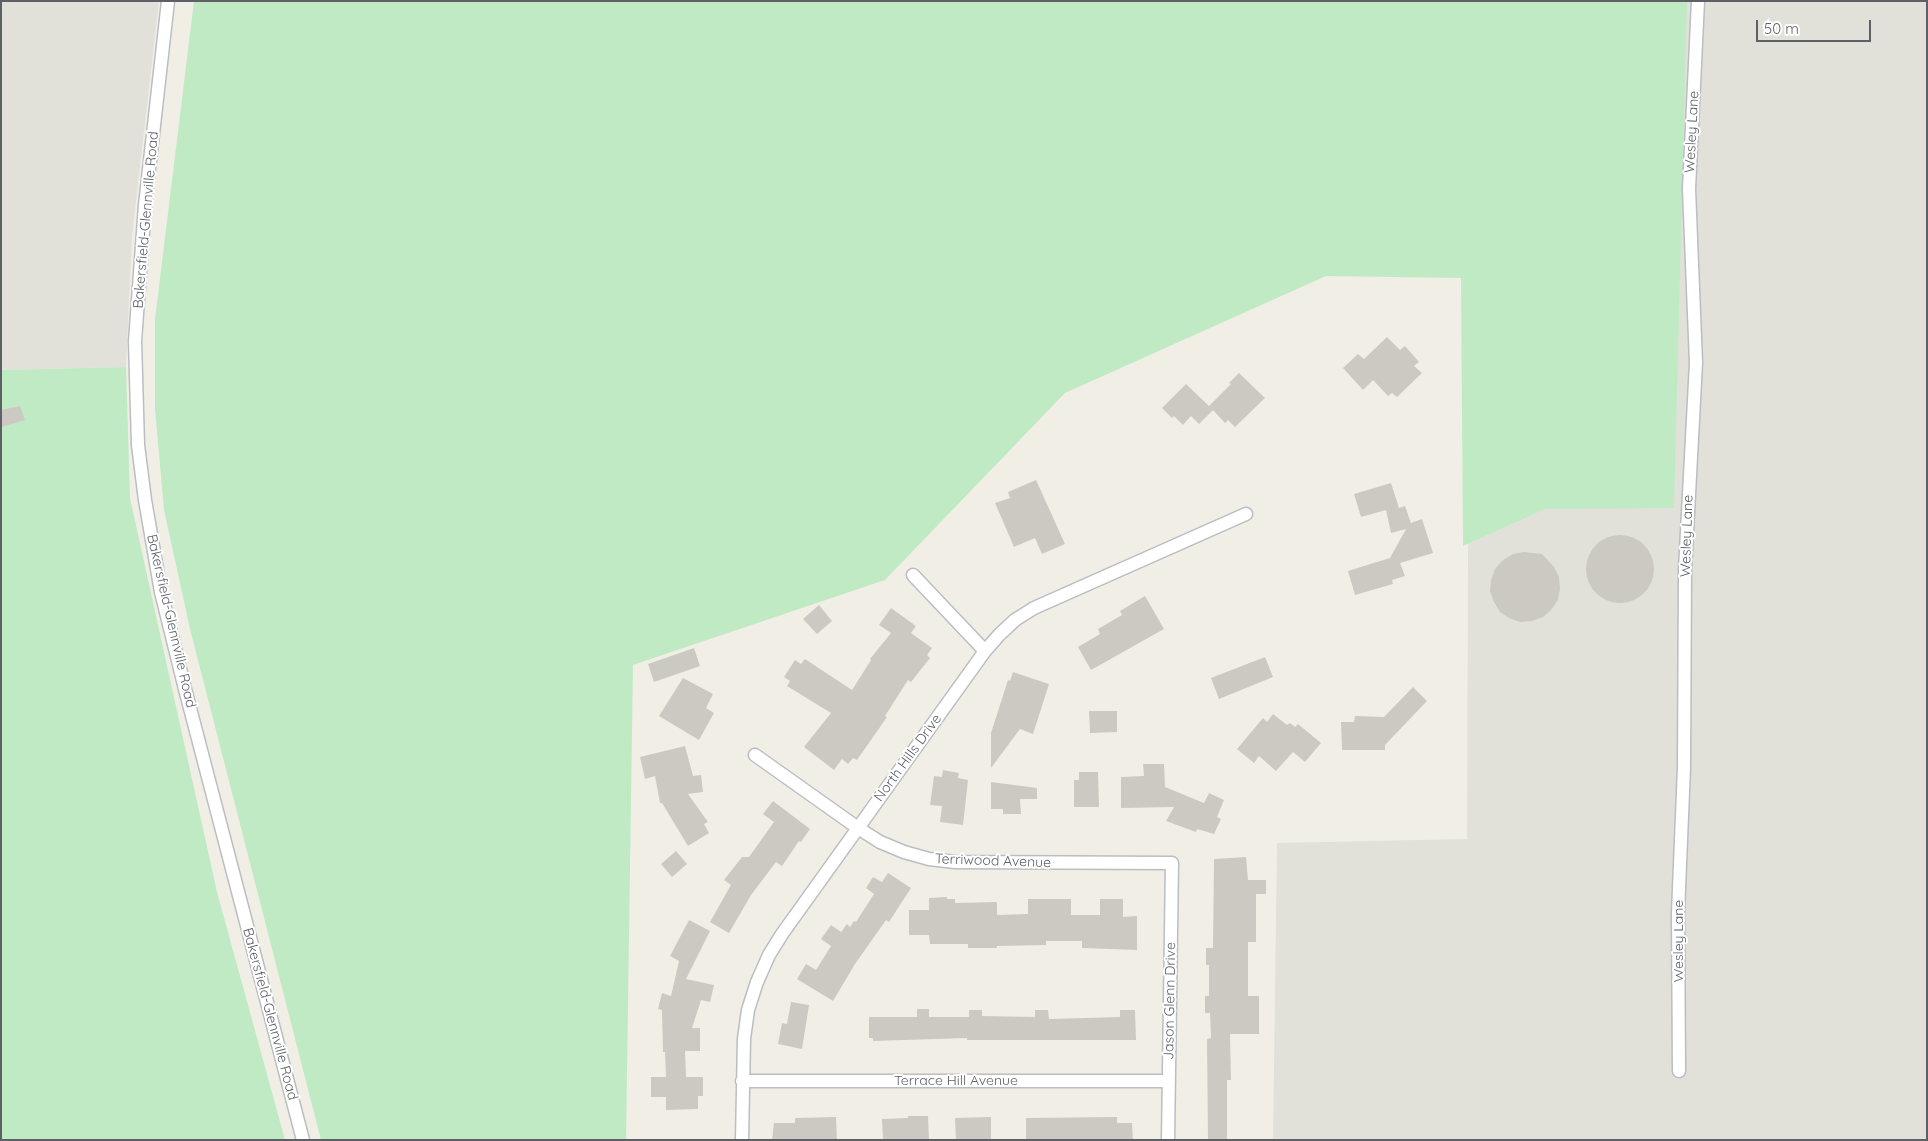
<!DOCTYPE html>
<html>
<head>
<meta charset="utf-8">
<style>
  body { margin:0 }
  #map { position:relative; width:1928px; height:1141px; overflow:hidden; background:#f1efe5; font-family:Quicksand,sans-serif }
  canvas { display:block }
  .frame { position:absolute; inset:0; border:2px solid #5d6167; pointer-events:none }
  .scale { position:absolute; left:1756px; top:20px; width:115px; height:22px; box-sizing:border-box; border:2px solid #5d6167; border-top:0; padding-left:6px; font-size:15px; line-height:18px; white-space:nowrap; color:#5d6167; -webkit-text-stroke:4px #fff; paint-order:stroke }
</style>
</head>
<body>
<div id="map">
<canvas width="1928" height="1141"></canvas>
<div class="frame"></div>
<div class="scale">50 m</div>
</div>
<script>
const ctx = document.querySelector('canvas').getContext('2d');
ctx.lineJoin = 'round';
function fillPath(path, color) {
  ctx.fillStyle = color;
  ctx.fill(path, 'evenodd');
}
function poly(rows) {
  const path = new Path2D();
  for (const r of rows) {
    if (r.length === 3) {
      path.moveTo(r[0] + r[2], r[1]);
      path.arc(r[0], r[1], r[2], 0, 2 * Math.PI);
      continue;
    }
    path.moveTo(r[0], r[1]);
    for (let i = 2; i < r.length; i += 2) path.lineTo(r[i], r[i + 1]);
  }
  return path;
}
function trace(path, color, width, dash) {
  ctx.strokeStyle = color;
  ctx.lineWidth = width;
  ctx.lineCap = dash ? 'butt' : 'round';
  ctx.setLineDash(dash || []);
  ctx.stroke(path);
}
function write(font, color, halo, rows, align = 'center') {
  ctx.font = font + ' Quicksand,sans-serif';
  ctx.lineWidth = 4;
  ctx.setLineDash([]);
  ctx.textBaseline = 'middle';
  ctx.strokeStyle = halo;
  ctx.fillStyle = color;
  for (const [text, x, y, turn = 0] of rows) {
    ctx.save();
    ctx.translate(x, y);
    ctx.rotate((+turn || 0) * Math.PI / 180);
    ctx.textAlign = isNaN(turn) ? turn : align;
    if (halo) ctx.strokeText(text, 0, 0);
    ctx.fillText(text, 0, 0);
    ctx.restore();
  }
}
fillPath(poly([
  [1,1,159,1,132,236,126,367,1,370],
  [1470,1,1927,1,1927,1140,1273,1140,1277,843,1467,839]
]), '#e1e1da');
fillPath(poly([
  [194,1,1687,1,1674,508,1545,509,1463,546,1461,278,1326,276,1065,393,885,580,633,665,626,1140,321,1140,190,629,164,510,155,409,155,319],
  [126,367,130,498,217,892,285,1140,1,1140,1,370]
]), '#c0eac4');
fillPath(poly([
  [1387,337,1400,350,1405,346,1419,362,1414,366,1422,373,1397,397,1392,393,1388,396,1373,380,1363,390,1343,368,1358,354,1364,359],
  [1239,373,1265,398,1235,427,1228,420,1225,423,1213,410,1199,424,1191,416,1183,425,1174,416,1172,418,1162,408,1186,384,1209,406,1231,384,1229,383],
  [20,406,25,420,1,427,1,410],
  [1036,480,1065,544,1042,554,1035,538,1014,547,995,503,1010,498,1008,492],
  [1391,483,1399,508,1405,506,1411,523,1422,519,1433,553,1400,563,1405,576,1392,580,1393,584,1355,595,1348,571,1390,558,1406,529,1391,533,1386,510,1361,517,1354,494],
  [1620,569,34],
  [1524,552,1542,554,1554,567,1559,577,1560,589,1558,600,1551,610,1543,617,1532,621,1520,622,1509,618,1500,612,1494,602,1490,591,1491,580,1495,569,1503,560,1513,554],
  [1145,596,1164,629,1091,670,1078,647,1100,634,1098,629,1122,615,1120,611],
  [819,605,832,621,817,634,803,619],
  [891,608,916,626,911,633,932,648,927,655,930,658,911,682,908,680,885,716,887,717,857,760,853,758,848,764,842,759,834,770,804,747,831,713,787,686,790,681,784,677,795,660,801,664,805,659,852,690,871,660,870,659,891,633,879,625],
  [694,648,700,666,654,682,648,664],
  [1265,657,1273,677,1219,699,1211,678],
  [1013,672,1049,684,1033,734,1020,729,991,768,991,733,1008,680,1010,681],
  [683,678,713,694,706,708,714,713,699,740,659,716],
  [1413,687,1427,701,1385,745,1385,750,1342,750,1341,722,1354,722,1355,716,1384,717],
  [1089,711,1117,711,1117,732,1090,733],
  [1273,714,1287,725,1290,723,1295,727,1298,724,1321,743,1305,762,1293,752,1276,771,1259,756,1254,763,1237,749,1263,718,1267,722],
  [685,746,693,776,701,775,703,792,688,794,708,822,704,824,709,833,688,846,662,803,660,803,655,776,645,779,640,757],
  [1143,764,1164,764,1165,787,1204,803,1209,793,1224,800,1217,817,1221,819,1214,834,1197,829,1196,832,1166,821,1174,807,1121,808,1121,777,1144,776],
  [943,770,959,773,958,778,968,780,963,825,940,822,942,806,930,805,934,776,942,777],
  [1079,772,1098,772,1099,807,1074,807,1074,780,1079,780],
  [991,782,1037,788,1037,799,1020,799,1021,814,1003,814,1003,809,991,809],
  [773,801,810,829,801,842,799,841,782,866,776,862,751,895,729,933,710,922,731,885,724,880,742,857,749,857,774,822,763,814],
  [676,851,687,864,672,877,661,864],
  [1246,857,1248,880,1266,880,1266,894,1256,894,1256,942,1248,942,1248,996,1259,996,1259,1034,1230,1034,1231,1080,1227,1080,1227,1140,1208,1140,1207,1039,1211,1038,1210,1013,1205,1013,1205,996,1209,996,1209,965,1206,965,1206,948,1213,948,1214,859],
  [888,873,911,888,889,922,886,920,855,964,833,1001,797,979,806,964,816,970,831,946,821,939,831,925,841,932,847,924,850,927,854,921,856,922,874,894,866,888,873,877,882,882],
  [947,897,947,899,955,899,955,903,997,902,997,915,1028,914,1028,899,1071,899,1071,915,1100,915,1100,899,1123,899,1123,917,1137,916,1137,950,1082,948,1082,941,1046,941,1046,945,997,946,997,948,968,948,968,944,930,944,929,935,909,935,909,910,929,910,929,898],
  [689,920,710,931,686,979,714,985,710,1002,701,1000,692,1028,700,1028,700,1051,685,1051,686,1077,703,1077,703,1096,698,1096,698,1109,666,1110,666,1097,651,1097,651,1077,666,1077,665,1052,663,1052,662,1010,658,1009,662,993,671,996,679,961,670,956],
  [791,1002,809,1005,802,1049,778,1044,782,1023,787,1024],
  [917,1009,929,1009,929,1017,969,1017,969,1010,982,1010,982,1016,1035,1017,1035,1010,1048,1010,1049,1019,1120,1017,1120,1010,1135,1010,1136,1040,967,1040,967,1038,873,1041,873,1038,869,1038,869,1017,917,1017],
  [908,1116,928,1116,929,1140,883,1140,882,1119,908,1118],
  [836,1117,837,1140,772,1140,774,1123,795,1123,795,1118],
  [991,1117,991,1140,956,1140,955,1118],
  [1117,1117,1117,1123,1132,1123,1133,1140,1026,1140,1026,1118]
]), '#ccc9c2');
const minor = poly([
  [168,1,145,205,135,341,138,445,145,500,161,592,185,689,303,1140],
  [913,575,985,651],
  [755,755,858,828,880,842,904,852,929,859,955,862,1172,863,1168,1140],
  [1679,1071,1678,913,1684,767,1685,569,1696,363,1689,189,1698,1],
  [742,1081,1169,1081],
  [742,1140,744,1039,748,1010,757,982,769,955,782,934,985,651,999,635,1015,620,1034,608,1246,514]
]);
trace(minor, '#babdc2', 15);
trace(minor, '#fff', 12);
write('14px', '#5d6167', '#fff', [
  ["Wesley Lane",1692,132,-87],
  ["Bakersfield-Glennville Road",146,220,-85],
  ["Wesley Lane",1687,536,-88],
  ["Bakersfield-Glennville Road",171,621,77],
  ["North Hills Drive",908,758,-54],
  ["Terriwood Avenue",993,861,2],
  ["Wesley Lane",1679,941,-90],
  ["Jason Glenn Drive",1170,1001,-89],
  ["Bakersfield-Glennville Road",270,1014,75],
  ["Terrace Hill Avenue",956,1081]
]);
</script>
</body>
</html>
